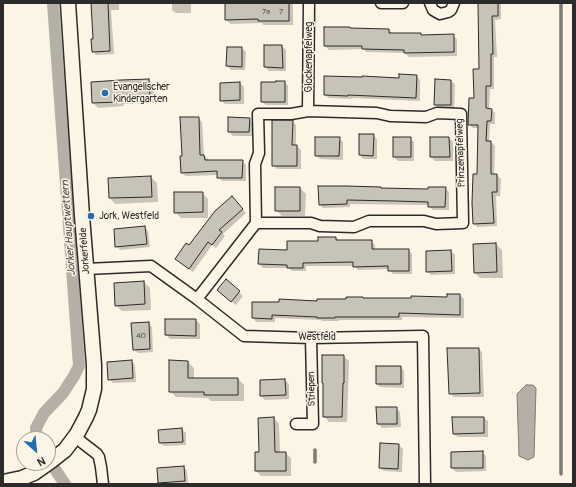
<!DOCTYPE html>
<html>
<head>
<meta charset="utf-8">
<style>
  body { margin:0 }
  #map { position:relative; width:576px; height:487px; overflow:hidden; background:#fcf5e5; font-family:Pangolin,sans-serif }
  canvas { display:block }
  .frame { position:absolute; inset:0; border:4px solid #2b2b2b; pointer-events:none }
  .north { position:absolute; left:16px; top:431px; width:40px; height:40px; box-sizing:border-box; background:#fcf5e5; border:1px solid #a8a49b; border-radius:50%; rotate:153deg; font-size:11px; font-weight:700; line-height:16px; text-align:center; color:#2b2b2b }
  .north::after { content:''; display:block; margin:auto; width:14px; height:18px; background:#1f6fb2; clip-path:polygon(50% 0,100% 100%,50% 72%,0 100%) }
</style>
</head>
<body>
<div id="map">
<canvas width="576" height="487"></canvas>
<div class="frame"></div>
<div class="north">N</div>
</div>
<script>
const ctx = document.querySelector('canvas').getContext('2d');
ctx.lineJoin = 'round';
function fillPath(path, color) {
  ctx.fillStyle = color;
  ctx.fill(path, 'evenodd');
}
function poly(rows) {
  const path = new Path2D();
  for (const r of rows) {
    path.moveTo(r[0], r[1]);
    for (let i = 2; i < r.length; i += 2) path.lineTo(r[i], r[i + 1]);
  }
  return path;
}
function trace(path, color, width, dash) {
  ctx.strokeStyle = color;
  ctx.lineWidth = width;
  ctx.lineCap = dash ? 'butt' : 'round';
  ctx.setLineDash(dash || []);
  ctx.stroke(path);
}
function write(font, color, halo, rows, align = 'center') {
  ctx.font = font + ' Pangolin,sans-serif';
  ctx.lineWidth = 3;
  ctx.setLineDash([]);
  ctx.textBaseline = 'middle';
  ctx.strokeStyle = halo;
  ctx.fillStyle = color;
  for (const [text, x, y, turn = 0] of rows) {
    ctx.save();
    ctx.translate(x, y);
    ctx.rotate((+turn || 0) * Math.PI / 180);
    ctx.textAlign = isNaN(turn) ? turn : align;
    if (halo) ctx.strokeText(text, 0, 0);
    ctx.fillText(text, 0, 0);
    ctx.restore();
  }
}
const water = poly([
  [526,385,533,385,536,388,534,457,528,460,519,456,517,394,526,385]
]);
fillPath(water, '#b4b0a5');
trace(water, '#7d7b74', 1);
fillPath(poly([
  [92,3,119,3,119,10,111,10,114,54,96,55,93,51,94,40],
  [172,3,191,3,191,13,176,13,172,10],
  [226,3,293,3,293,25,263,25,262,23,231,24,226,20],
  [479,3,500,3,501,4,501,19,495,20,497,57,494,57,494,89,490,89,489,110,491,110,495,113,495,124,490,124,489,142,491,142,495,146,494,175,497,175,501,179,500,196,496,196,497,226,477,227,474,223,478,175,479,128,473,128,469,124,480,70],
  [351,29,389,30,393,34,421,34,422,36,453,36,457,39,457,56,409,57,405,53,366,52,364,49,329,50,325,46],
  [282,46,286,50,286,71,269,71,265,67],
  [228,48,242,48,246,52,245,70,231,70,227,66],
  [416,76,420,80,420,101,352,98,352,99,329,98,325,95],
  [149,80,154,85,154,103,123,104,124,106,98,108,93,103],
  [451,81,455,84,454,109,439,108,435,105],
  [285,82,288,86,288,105,266,105,262,102],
  [240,83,244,87,244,104,225,104,221,100],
  [198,118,202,122,204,155,208,159,208,161,242,161,246,165,246,181,222,181,218,177,218,175,186,176,182,173,183,157],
  [249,119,253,123,253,136,233,136,229,132],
  [292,121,296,125,296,146,297,146,301,150,301,169,277,169,273,165],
  [373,135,377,139,377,159,363,159,360,155],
  [339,138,343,142,343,160,320,159,316,155],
  [410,138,414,142,414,161,398,161,394,157],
  [431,138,449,138,453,142,453,161,435,161,431,157],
  [151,177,157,183,158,202,115,204,110,198],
  [347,187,381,188,383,189,429,190,445,188,449,192,449,210,433,210,429,206,429,205,350,204,350,207,323,208,320,204],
  [300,188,306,194,305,216,282,216,276,210],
  [202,193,208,199,208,218,181,218,175,212],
  [235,201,246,213,223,234,225,236,216,248,212,245,193,272,180,262,189,246],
  [144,227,148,231,150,247,120,250,116,246],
  [336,238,339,241,371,241,375,245,375,250,408,250,412,254,412,274,393,274,389,269,358,270,354,266,306,266,306,271,292,271,289,268,263,268,259,264,288,251,319,242],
  [496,244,502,250,503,278,480,278,474,272],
  [451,251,455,255,455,274,431,275,427,271],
  [227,281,243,296,236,305,222,294],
  [144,282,150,288,151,310,122,311,116,305],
  [460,295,464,299,464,318,402,317,402,320,339,320,339,321,322,321,321,320,275,318,275,322,256,322,253,318,318,302,363,299,448,298],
  [196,320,200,324,200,339,170,339,166,335],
  [148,323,152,327,153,352,138,353,134,349],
  [479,349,482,352,484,397,454,397,450,393],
  [343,356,349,361,347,422,329,422,324,416],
  [131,361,135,365,136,382,113,383,109,379],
  [170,361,188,362,194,368,194,379,238,379,244,385,244,401,211,401,208,398,176,397,170,391],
  [401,367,404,371,404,388,380,387,377,384],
  [285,380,289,384,289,399,265,400,261,396],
  [377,408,396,408,400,412,401,427,382,428,378,424],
  [274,418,279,424,280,453,285,453,291,458,291,476,261,476,256,471,256,453,261,453],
  [484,418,488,421,488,437,458,437,454,434],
  [182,429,186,433,186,445,164,446,160,443],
  [381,444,399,445,403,449,402,472,384,471,380,468],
  [482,452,486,456,486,471,456,472,452,468],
  [184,467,187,471,188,484,161,484,159,482]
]), '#0003');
trace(poly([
  [561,3,561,474],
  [315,450,315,462]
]), '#7d7b74', 3.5);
trace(poly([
  [37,439,36,428,44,413,63,393,74,376,79,366,53,3],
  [48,459,65,484]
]), '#b4b0a5', 12);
const building = poly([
  [91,3,108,3,110,51,92,52,91,39,93,39,91,3],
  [225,3,289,3,289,21,258,21,258,19,225,20,225,3],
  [478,3,498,3,498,16,492,16,493,54,491,54,491,86,486,86,486,108,492,109,491,121,487,121,486,141,491,141,491,174,497,174,497,192,492,192,494,223,473,224,472,203,473,174,477,174,478,125,468,125,469,98,474,98,473,69,479,69,478,3],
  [324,27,350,27,350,28,389,29,389,33,421,33,421,35,454,34,454,52,404,53,404,50,362,49,362,46,324,46,324,27],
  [264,45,282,45,283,68,264,67,264,45],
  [227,47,242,47,242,67,226,66,227,47],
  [399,74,417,75,416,98,348,95,348,96,324,95,324,76,362,77,362,76,399,78,399,74],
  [149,79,150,98,119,99,119,102,92,103,91,82,121,80,149,79],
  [435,79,451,80,451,105,434,105,435,79],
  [276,81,285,81,285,102,261,102,261,82,276,82,276,81],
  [240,82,240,100,220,101,220,83,240,82],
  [180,117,199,117,200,155,204,155,205,160,243,160,242,178,217,178,217,171,181,173,180,156,182,156,180,117],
  [228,117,250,118,249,132,228,132,228,117],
  [272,120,293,120,292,145,297,145,297,166,272,166,272,120],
  [359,134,374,134,373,156,359,155,359,134],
  [315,137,340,137,339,156,315,156,315,137],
  [393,137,411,137,411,157,393,157,393,137],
  [430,137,449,137,450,157,430,157,430,137],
  [151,176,152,197,109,198,108,178,151,176],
  [318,186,346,186,381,187,381,188,428,189,428,187,446,187,445,207,428,207,428,202,395,201,347,200,347,204,319,205,318,186],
  [275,187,300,187,300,211,275,211,275,187],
  [174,192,203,192,203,212,174,213,174,192],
  [232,196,243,209,219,230,222,232,212,245,208,242,189,269,175,259,186,243,189,245,215,211,232,196],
  [145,226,147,244,115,247,114,229,145,226],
  [318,237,336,237,336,240,372,240,372,249,409,249,409,271,388,271,388,266,353,267,353,262,303,263,303,268,287,268,287,265,258,264,259,249,287,250,287,241,318,241,318,237],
  [496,243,497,272,474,273,473,244,496,243],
  [451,250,452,271,426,272,426,251,451,250],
  [226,279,240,291,231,302,217,290,226,279],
  [144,281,145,304,115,306,114,283,144,281],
  [447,294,460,294,460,315,399,313,399,317,335,317,335,318,317,318,317,317,272,315,272,319,252,318,252,302,279,302,279,299,317,301,317,299,346,299,346,297,363,297,363,298,411,298,411,296,447,297,447,294],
  [165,319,196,319,196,336,165,335,165,319],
  [149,322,150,349,133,350,131,323,149,322],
  [447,348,479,348,480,393,449,394,447,348],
  [322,355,344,355,344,383,343,383,342,417,323,417,323,383,322,383,322,355],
  [132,360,133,378,108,380,107,362,132,360],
  [169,360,188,361,188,378,238,378,238,395,204,395,204,392,169,392,169,360],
  [376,366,401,366,401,384,376,384,376,366],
  [285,379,286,395,260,396,260,380,285,379],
  [376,407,397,407,397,424,377,424,376,407],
  [274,417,275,452,286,452,286,471,255,471,255,452,259,452,258,418,274,417],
  [452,417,484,417,484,433,453,434,452,417],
  [182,428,183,442,159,443,158,430,182,428],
  [380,443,399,444,398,469,379,468,380,443],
  [483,451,483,468,451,468,451,452,483,451],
  [184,466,185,481,158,483,157,468,184,466]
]);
fillPath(building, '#c8c3b7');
trace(building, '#2b2b2b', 1);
const street = poly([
  [381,3,403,3],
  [430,3,433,10,440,14,448,12,451,10,454,3],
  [308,111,309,3],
  [86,269,151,266,197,299,244,336,311,338,423,336,425,484],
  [197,299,256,223,255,164,259,153,258,114,291,114,308,111,377,113,390,116,426,117,437,113,461,114,463,223,436,224,424,221,369,221,354,227,320,226,311,223,256,223],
  [296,424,313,424,311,338],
  [75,437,97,454,99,457,101,467,103,484]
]);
const secondary = poly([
  [3,482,22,478,34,473,51,461,65,450,77,434,86,417,89,410,94,389,94,365,82,216,68,3]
]);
trace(street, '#2b2b2b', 13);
trace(secondary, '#2b2b2b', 17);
trace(street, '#fcf5e5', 10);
trace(secondary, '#fcf5e5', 14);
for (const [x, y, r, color] of [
  [105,93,4,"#1f6fb2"],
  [91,216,4,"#1f6fb2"]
]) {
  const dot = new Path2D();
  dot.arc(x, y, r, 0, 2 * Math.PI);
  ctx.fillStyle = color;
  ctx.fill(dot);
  trace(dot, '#fcf5e5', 1.5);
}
write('8px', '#52514e', null, [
  ["7a",266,12],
  ["7",281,12],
  ["40",141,336]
]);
write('10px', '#2b2b2b', '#fcf5e5', [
  ["Glockenapfelweg",309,57,-90],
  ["Prinzenapfelweg",461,153,-92],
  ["Jorkerfelde",85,251,-94],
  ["Westfeld",317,337],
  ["Striepen",312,389,-91]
]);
write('10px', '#2b2b2b', '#fcf5e5', [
  ["Evangelischer",113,87],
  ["Kindergarten",113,99],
  ["Jork, Westfeld",99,216]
], 'left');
write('italic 11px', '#545350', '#fcf5e5', [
  ["Jorker Hauptwettern",69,228,-94]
]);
</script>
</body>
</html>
